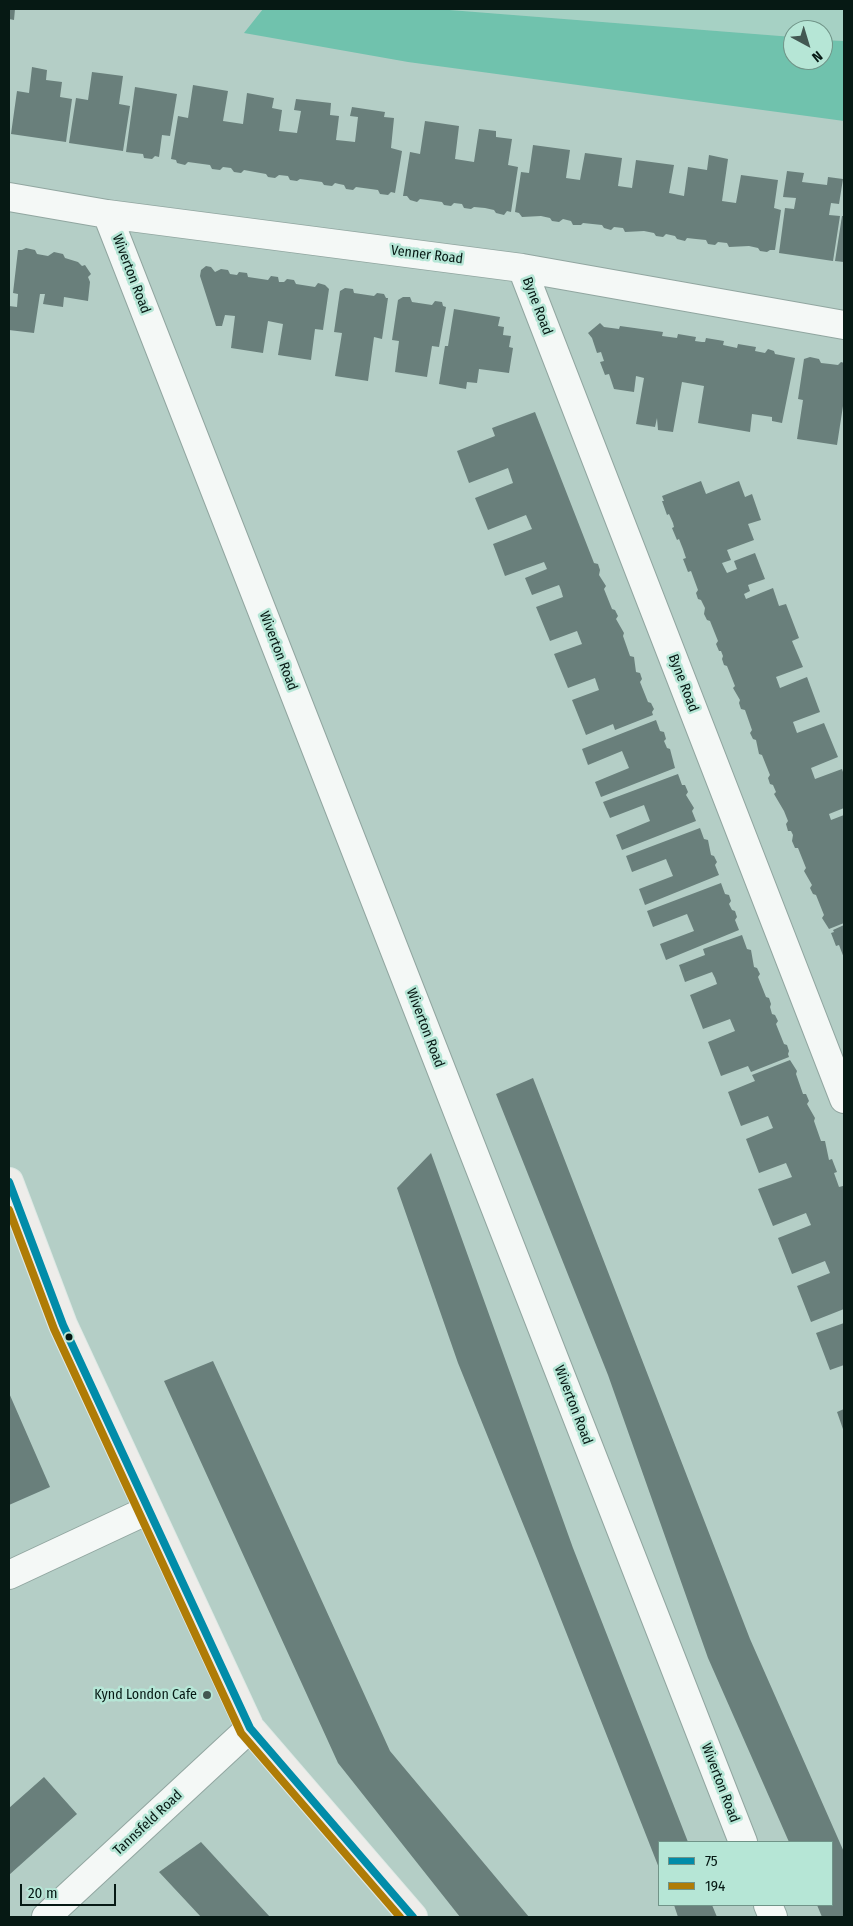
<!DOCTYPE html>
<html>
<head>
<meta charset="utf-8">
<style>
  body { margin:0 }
  #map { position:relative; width:853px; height:1926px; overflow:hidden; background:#b4cec6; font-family:"Fira Sans Condensed",sans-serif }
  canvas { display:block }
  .frame { position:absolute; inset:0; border:10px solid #061914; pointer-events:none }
  .legend { position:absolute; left:658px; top:1841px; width:175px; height:65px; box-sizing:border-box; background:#b6e6d6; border:1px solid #709488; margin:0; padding:6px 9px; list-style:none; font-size:15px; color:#061914 }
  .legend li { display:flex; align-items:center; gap:10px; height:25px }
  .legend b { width:25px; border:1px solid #709488 }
  .north { position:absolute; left:783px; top:20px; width:50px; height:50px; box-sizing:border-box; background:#b6e6d6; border:1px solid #709488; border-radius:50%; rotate:141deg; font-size:14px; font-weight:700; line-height:20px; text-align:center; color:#061914 }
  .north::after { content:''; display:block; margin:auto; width:18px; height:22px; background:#435852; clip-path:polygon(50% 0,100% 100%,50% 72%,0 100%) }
  .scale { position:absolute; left:20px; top:1884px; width:96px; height:22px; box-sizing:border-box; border:2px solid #061914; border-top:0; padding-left:6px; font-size:15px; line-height:18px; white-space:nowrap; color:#061914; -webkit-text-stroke:4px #b6e6d6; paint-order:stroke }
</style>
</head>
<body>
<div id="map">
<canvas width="853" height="1926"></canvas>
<div class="frame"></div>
<ul class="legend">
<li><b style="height:6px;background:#018ca9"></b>75</li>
<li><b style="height:6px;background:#af7c06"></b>194</li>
</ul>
<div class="north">N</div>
<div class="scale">20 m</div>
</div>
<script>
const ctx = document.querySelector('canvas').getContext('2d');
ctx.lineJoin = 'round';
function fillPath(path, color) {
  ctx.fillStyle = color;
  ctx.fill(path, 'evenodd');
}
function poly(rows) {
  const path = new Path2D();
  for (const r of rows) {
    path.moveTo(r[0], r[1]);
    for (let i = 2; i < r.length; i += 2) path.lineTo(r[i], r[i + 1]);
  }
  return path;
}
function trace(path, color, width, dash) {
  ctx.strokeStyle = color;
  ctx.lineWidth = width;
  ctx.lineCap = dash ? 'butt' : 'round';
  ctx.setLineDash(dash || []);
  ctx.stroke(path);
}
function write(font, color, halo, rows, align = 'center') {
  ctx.font = font + ' "Fira Sans Condensed",sans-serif';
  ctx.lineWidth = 5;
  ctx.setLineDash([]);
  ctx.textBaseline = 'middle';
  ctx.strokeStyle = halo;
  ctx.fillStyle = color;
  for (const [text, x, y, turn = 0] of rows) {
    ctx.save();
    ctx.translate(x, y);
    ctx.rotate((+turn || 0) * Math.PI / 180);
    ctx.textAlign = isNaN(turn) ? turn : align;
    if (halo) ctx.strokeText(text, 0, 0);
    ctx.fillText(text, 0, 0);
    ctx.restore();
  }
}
fillPath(poly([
  [437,9,844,9,844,41,823,40,823,30,793,30,793,37]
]), '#a6d1c4');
fillPath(poly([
  [263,9,437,9,793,37,793,60,823,60,823,40,844,41,844,121,408,62,244,33]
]), '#70c2ad');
fillPath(poly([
  [9,9,15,9,14,20,9,19],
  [32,67,47,70,46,80,62,82,60,97,72,99,66,142,11,134,17,91,29,93],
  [92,72,123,76,119,104,130,106,123,151,69,143,76,98,88,100],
  [193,85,228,91,223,121,243,124,247,93,274,98,272,108,282,110,279,131,297,133,301,111,294,110,296,99,331,103,330,115,339,116,336,140,346,141,355,142,358,117,350,116,352,107,385,112,384,117,394,118,391,148,402,151,395,193,391,192,388,195,380,194,378,190,356,187,353,190,346,189,344,185,339,184,335,183,332,186,324,185,322,182,300,179,297,181,290,180,288,176,279,175,275,178,268,177,266,174,244,170,241,173,234,172,231,168,223,167,220,170,212,169,210,165,188,162,185,165,177,163,176,160,171,159,178,116,188,118],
  [135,87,177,94,170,136,162,135,159,157,155,156,152,159,144,158,143,154,126,152],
  [425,121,459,126,455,159,474,162,479,129,496,131,496,137,512,139,508,165,518,167,511,212,507,211,504,215,496,213,494,210,485,208,474,207,471,209,464,208,462,204,454,203,451,206,444,205,442,202,420,199,417,202,410,200,407,196,403,196,410,152,420,154],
  [533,145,570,150,566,178,580,180,585,153,622,158,618,186,632,188,636,160,674,165,669,193,684,196,688,167,707,170,709,155,728,159,722,201,736,203,741,175,778,180,774,208,781,210,775,250,770,250,767,252,760,251,758,248,749,246,729,247,727,243,718,242,715,245,708,244,706,240,696,239,687,238,685,241,677,239,675,236,666,234,663,237,656,236,654,233,644,231,625,232,623,228,614,227,611,230,604,228,602,225,583,223,581,225,573,225,571,221,563,219,559,222,552,221,550,218,541,216,522,217,519,213,515,212,521,172,529,173],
  [787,171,804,173,802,182,827,185,828,177,843,179,839,204,831,203,829,215,840,216,833,261,779,253,785,208,794,209,796,198,783,197],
  [842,216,844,216,844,262,835,261],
  [26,248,35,250,37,254,48,256,54,252,63,254,65,258,78,262,82,266,85,265,91,274,88,277,90,282,88,301,64,297,63,307,43,304,45,294,40,294,34,333,9,330,9,306,17,307,18,294,13,293,18,250,22,250],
  [206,266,211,267,215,272,221,269,228,270,230,274,237,275,239,272,247,273,248,277,268,280,271,276,278,277,279,282,284,282,287,279,294,280,296,284,315,287,318,283,325,285,329,289,323,330,315,329,311,360,278,355,283,324,268,321,263,353,231,348,235,316,225,315,222,326,216,326,200,276,201,270],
  [345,288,353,289,354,293,374,296,377,293,384,294,386,298,388,298,382,339,374,337,368,381,335,376,342,333,334,332,340,291],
  [403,297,410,297,412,302,432,305,435,301,442,302,443,306,446,307,439,347,432,346,427,377,395,372,399,341,392,340,398,300],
  [454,309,500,317,498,326,504,327,503,335,511,336,509,347,513,348,509,373,479,369,477,383,467,382,466,389,439,384,445,346,448,346],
  [600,323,604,327,619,329,620,326,663,332,662,336,677,338,678,334,696,337,695,341,702,342,705,342,706,338,724,341,723,345,737,348,738,344,756,347,755,351,765,353,768,349,774,351,775,354,795,358,782,423,772,421,772,414,772,417,752,414,750,432,698,423,704,386,682,382,673,432,658,430,657,418,655,427,636,424,644,378,636,376,634,392,614,389,609,374,605,375,600,362,604,361,601,352,597,353,592,338,588,333],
  [810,357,819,359,821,363,830,364,838,365,841,362,844,363,844,406,843,406,837,445,797,439,803,400,798,399,804,359],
  [535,412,594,563,598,564,600,570,599,575,606,586,604,589,612,609,615,610,618,616,616,619,624,633,623,636,630,656,634,657,636,672,640,673,642,679,640,682,648,702,651,703,654,709,652,712,653,715,615,730,613,724,586,735,572,700,599,690,595,678,568,688,554,654,582,644,577,631,550,641,536,607,563,597,561,590,559,585,532,595,525,578,547,569,544,562,505,576,493,544,532,529,526,515,488,530,475,498,513,483,508,468,469,483,457,451,495,436,492,428],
  [701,481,706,494,739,481,745,497,752,494,761,520,748,524,754,540,727,550,731,560,722,563,727,573,737,569,734,561,755,553,765,579,748,585,750,591,744,594,746,599,773,588,779,606,786,604,799,638,792,641,803,667,776,677,780,688,807,677,820,712,793,722,797,733,824,723,838,757,811,768,815,779,842,769,844,775,844,808,829,814,831,820,844,815,844,923,829,929,822,918,824,915,816,895,813,894,810,888,812,885,804,871,806,868,798,848,795,848,792,841,793,835,791,831,788,831,786,824,788,821,784,811,774,794,776,792,773,785,770,784,768,778,770,775,762,755,759,754,756,740,753,739,750,733,752,730,745,710,741,709,739,703,740,700,733,688,735,686,727,666,724,665,722,659,723,656,721,651,719,651,716,644,718,641,710,621,707,620,704,614,705,608,701,600,698,599,696,593,698,590,691,571,688,572,683,559,686,558,683,549,679,539,677,540,672,528,674,527,673,523,669,514,667,515,662,501,664,501,662,496],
  [656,720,660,731,664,732,666,739,664,741,667,748,670,749,675,768,601,797,595,782,629,768,622,751,588,765,582,749],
  [678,774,682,785,685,785,688,792,686,795,694,808,692,811,696,821,622,850,616,835,650,821,644,805,610,818,603,802],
  [700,828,704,839,708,840,711,855,714,856,717,862,715,865,719,875,645,905,639,889,673,876,666,859,632,872,626,856],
  [721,883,725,894,729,895,731,901,729,904,732,910,735,911,737,917,735,920,739,930,666,960,660,944,694,931,687,914,653,927,647,911],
  [844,925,844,958,839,945,836,946,831,933,834,932,833,930],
  [742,935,747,949,751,950,754,967,757,968,760,974,758,977,766,997,769,998,771,1004,770,1007,772,1014,775,1015,778,1021,776,1024,784,1044,787,1045,789,1051,788,1054,789,1057,751,1072,748,1066,721,1076,708,1042,735,1031,730,1019,703,1029,690,995,717,984,715,978,712,972,685,982,679,965,705,955,703,949],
  [790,1060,797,1071,796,1074,803,1094,806,1094,809,1101,807,1104,815,1118,814,1121,821,1141,825,1141,829,1160,832,1159,837,1172,834,1173,839,1187,843,1186,844,1190,844,1309,811,1322,797,1286,830,1273,825,1261,792,1274,778,1238,811,1225,806,1213,773,1226,758,1189,792,1177,786,1163,759,1173,746,1139,773,1128,768,1116,741,1126,728,1092,755,1081,752,1075],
  [533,1078,750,1639,844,1852,844,1917,822,1917,817,1905,832,1905,832,1842,789,1842,708,1658,608,1375,496,1094],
  [431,1153,573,1548,688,1842,659,1842,659,1868,538,1561,458,1363,397,1188],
  [844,1323,844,1365,830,1370,816,1333],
  [213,1361,390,1751,529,1917,460,1917,338,1763,164,1381],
  [9,1393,50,1487,9,1505],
  [844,1409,844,1432,837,1412],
  [44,1777,77,1814,9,1875,9,1808],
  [201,1842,270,1917,201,1917,159,1872],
  [674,1905,712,1905,717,1917,678,1917]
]), '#697f7b');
const street = poly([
  [9,197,107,214,522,268,844,325],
  [107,214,743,1842],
  [522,268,844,1099],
  [9,1575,148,1510],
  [768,1905,773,1917],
  [46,1917,250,1728]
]);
const primary = poly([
  [9,1182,63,1325,250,1728,413,1917]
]);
trace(street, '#91a6a0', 30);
trace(primary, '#dde9e5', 30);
trace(street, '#f4f8f6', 28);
trace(primary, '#eeedea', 28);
trace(poly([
  [9,1182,63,1325,250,1728,413,1917]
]), '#018ca9', 8);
trace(poly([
  [9,1210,54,1329,241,1733,400,1917]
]), '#af7c06', 8);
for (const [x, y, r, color] of [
  [69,1337,4.5,"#061914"],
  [207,1695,5,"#435852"]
]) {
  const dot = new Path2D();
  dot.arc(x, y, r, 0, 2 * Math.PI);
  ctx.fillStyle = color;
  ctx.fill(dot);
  trace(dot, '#b6e6d6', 2);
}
write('14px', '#061914', '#b6e6d6', [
  ["Venner Road",427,255,7],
  ["Wiverton Road",131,274,69],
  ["Byne Road",537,306,69],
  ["Wiverton Road",278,651,69],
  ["Byne Road",683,683,69],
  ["Wiverton Road",425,1028,69],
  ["Wiverton Road",573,1405,69],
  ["Wiverton Road",720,1783,69],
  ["Tannsfeld Road",148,1823,-43]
]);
write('14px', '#061914', '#b6e6d6', [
  ["Kynd London Cafe",197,1695]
], 'right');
</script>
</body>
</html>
